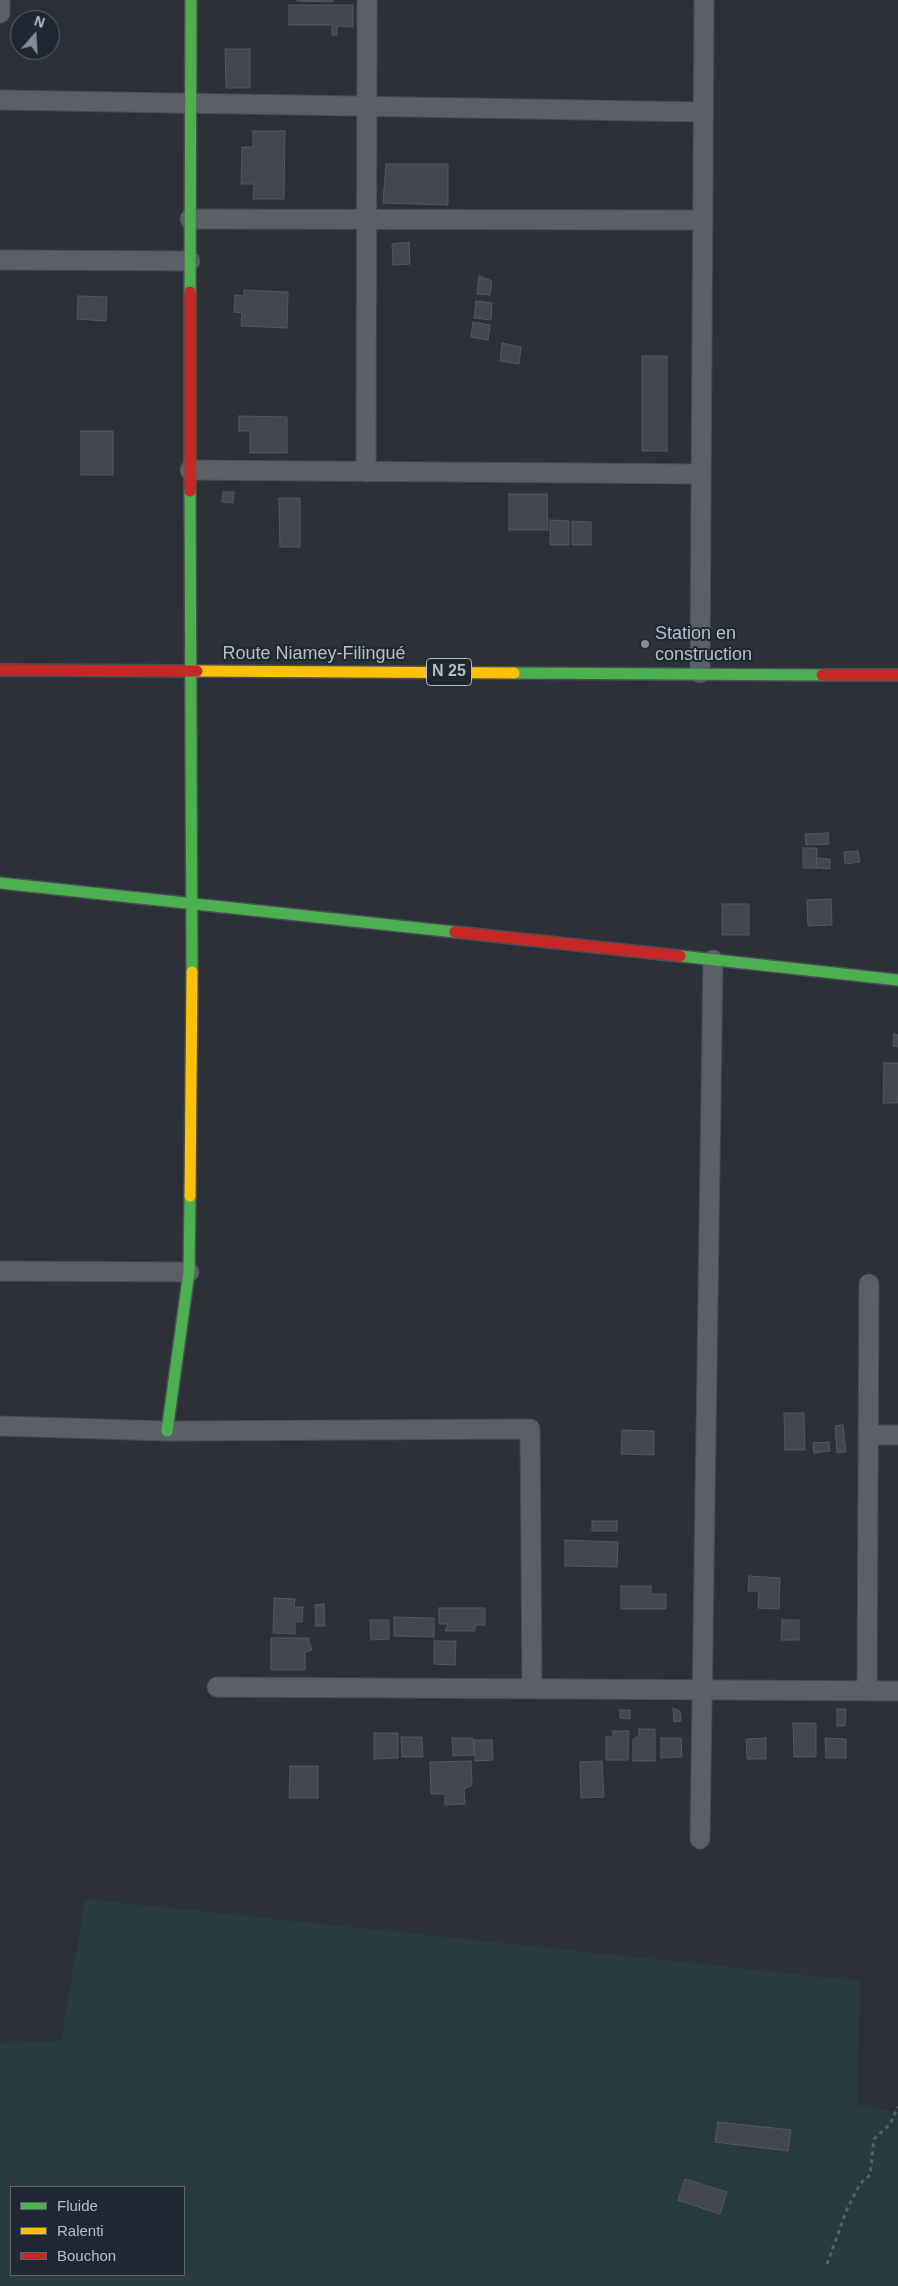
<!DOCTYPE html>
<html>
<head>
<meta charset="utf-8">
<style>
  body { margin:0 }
  #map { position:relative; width:898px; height:2286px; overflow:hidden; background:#2b3137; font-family:Helvetica,sans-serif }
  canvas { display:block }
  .legend { position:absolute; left:10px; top:2186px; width:175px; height:90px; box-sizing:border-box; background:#1f2832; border:1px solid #5b646e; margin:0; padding:6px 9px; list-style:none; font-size:15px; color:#b6bec8 }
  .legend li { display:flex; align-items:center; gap:10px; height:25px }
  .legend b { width:25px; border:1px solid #5b646e }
  .north { position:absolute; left:10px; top:10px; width:50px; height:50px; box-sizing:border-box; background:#1f2832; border:1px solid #5b646e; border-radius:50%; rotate:19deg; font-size:14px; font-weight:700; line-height:20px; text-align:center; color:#b6bec8 }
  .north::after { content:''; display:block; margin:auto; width:18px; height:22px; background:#858d95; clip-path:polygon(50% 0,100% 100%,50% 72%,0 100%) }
</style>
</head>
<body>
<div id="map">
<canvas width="898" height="2286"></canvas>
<ul class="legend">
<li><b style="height:6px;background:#4caf50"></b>Fluide</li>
<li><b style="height:6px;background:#ffc107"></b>Ralenti</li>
<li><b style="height:6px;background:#c62828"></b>Bouchon</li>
</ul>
<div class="north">N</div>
</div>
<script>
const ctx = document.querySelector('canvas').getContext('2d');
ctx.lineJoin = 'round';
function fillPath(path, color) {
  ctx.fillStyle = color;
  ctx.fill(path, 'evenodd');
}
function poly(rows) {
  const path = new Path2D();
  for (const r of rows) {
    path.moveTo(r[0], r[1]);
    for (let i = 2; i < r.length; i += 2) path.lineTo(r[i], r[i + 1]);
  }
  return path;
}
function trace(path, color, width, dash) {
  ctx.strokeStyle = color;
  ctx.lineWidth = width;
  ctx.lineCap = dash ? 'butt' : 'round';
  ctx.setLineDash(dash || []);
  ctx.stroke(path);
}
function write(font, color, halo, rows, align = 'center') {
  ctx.font = font + ' Helvetica,sans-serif';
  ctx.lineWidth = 4;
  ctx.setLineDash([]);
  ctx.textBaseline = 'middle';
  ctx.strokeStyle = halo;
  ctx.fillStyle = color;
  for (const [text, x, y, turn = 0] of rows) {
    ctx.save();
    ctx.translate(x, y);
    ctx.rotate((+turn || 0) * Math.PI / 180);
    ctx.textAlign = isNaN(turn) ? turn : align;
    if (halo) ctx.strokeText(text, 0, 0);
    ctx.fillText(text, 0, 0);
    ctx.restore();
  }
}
fillPath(poly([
  [85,1899,860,1981,858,2105,898,2113,898,2286,0,2286,0,2044,61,2041],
  [11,2187,184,2187,184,2275,11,2275]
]), '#293c3d');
const building = poly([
  [297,0,333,0,333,2,297,1,297,0],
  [289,5,353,5,353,27,337,26,337,35,332,35,332,25,289,25,289,5],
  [225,49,250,49,250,88,226,88,225,49],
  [253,131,285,131,284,199,253,199,254,184,241,184,242,147,253,147,253,131],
  [386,164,448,164,448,205,383,203,386,164],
  [409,242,410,264,393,265,392,244,409,242],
  [479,276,492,281,490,295,477,294,479,276],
  [244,290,288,292,287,328,241,326,242,313,234,312,235,295,244,296,244,290],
  [78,296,107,297,106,321,77,319,78,296],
  [476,301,492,303,491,320,474,318,476,301],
  [473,322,490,325,488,340,471,337,473,322],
  [502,343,521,347,519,364,500,361,502,343],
  [642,356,667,356,667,451,642,451,642,356],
  [239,416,287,417,287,453,250,453,250,431,239,431,239,416],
  [81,431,113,431,113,475,81,475,81,431],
  [223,492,234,492,233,503,222,502,223,492],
  [509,494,547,494,548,530,509,530,509,494],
  [279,498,300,498,300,547,280,547,279,498],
  [550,520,569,521,569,545,550,545,550,520],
  [572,521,591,522,591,545,572,545,572,521],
  [828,833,829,844,806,845,805,834,828,833],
  [803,848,817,848,816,868,803,868,803,848],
  [858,851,860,862,845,864,844,852,858,851],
  [817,858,830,859,830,869,816,868,817,858],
  [831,899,832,925,808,926,807,900,831,899],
  [722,904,749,904,749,935,722,935,722,904],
  [894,1034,898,1035,898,1047,893,1046,894,1034],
  [884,1063,898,1063,898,1103,883,1103,884,1063],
  [784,1413,804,1413,805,1450,785,1450,784,1413],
  [843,1425,846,1452,837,1453,835,1426,843,1425],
  [622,1430,654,1431,654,1455,621,1454,622,1430],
  [829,1442,830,1451,814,1453,813,1443,829,1442],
  [592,1521,617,1521,617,1531,592,1531,592,1521],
  [565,1540,618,1542,617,1567,565,1566,565,1540],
  [749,1576,780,1578,779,1609,758,1608,759,1591,748,1591,749,1576],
  [621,1586,651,1586,651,1594,666,1594,666,1609,621,1609,621,1586],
  [274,1598,295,1599,294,1607,303,1607,302,1622,295,1622,295,1634,273,1633,274,1598],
  [324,1604,325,1626,316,1626,315,1605,324,1604],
  [439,1608,485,1608,485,1625,475,1625,475,1631,445,1631,448,1624,439,1624,439,1608],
  [394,1617,434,1618,434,1637,394,1636,394,1617],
  [370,1620,389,1620,389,1639,371,1640,370,1620],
  [782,1620,799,1620,799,1640,781,1640,782,1620],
  [271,1638,308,1638,312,1650,305,1652,305,1670,271,1670,271,1638],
  [434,1641,456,1641,455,1665,434,1664,434,1641],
  [673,1708,680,1711,681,1721,674,1722,673,1708],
  [837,1709,846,1709,845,1726,837,1726,837,1709],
  [620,1710,630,1710,630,1719,620,1718,620,1710],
  [793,1723,816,1723,816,1757,794,1757,793,1723],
  [639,1729,655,1729,655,1761,633,1761,633,1739,639,1736,639,1729],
  [613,1731,629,1731,628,1760,606,1760,606,1737,613,1737,613,1731],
  [374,1733,398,1733,398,1758,374,1759,374,1733],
  [401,1737,422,1737,423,1757,402,1757,401,1737],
  [452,1738,473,1738,474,1755,453,1756,452,1738],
  [661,1738,681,1738,682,1757,661,1758,661,1738],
  [766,1738,766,1759,747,1759,746,1739,766,1738],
  [825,1738,846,1739,846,1758,826,1758,825,1738],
  [474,1740,492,1740,493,1760,475,1761,474,1740],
  [471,1761,472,1785,464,1789,465,1804,445,1805,445,1794,431,1794,430,1762,471,1761],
  [602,1761,604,1797,581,1798,580,1762,602,1761],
  [290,1766,318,1766,318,1798,289,1798,290,1766],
  [718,2122,791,2130,788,2151,715,2142,718,2122],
  [685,2179,727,2192,720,2214,678,2200,685,2179]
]);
fillPath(building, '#43484e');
trace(building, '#53585f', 1);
const street = poly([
  [0,13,0,0],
  [0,100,703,112],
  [190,219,702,220],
  [0,260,190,261],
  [190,470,701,474],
  [366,472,367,0],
  [700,673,704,0],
  [0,1271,189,1272],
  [0,1426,167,1431,530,1429,532,1689],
  [868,1435,898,1435],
  [217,1687,898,1691],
  [867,1691,869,1284],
  [700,1839,713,960]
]);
const fast = poly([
  [190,292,191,0],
  [190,491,192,972],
  [514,673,822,675],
  [0,883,455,932],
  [680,956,898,980],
  [167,1431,189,1272,190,1196]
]);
const slow = poly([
  [197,671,514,673],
  [190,1196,192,972]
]);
const jam = poly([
  [190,491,190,292],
  [0,670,197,671],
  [822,675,898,675],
  [455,932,680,956]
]);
trace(street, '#494d52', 21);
trace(fast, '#494d52', 14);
trace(slow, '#494d52', 14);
trace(jam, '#494d52', 14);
trace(poly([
  [827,2264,847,2209,860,2184,870,2175,874,2139,890,2124,898,2107]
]), '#595f63', 3, [4, 4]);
trace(street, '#5b6066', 19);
trace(fast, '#4caf50', 11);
trace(slow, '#ffc107', 11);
trace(jam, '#c62828', 11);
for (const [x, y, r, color] of [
  [645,644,5,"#858d95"]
]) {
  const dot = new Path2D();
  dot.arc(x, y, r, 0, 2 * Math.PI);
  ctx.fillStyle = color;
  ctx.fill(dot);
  trace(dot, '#1f2832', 2);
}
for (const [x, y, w] of [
  [449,672,45]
]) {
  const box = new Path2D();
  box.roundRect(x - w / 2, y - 13.5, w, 27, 4);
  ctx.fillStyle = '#1f2832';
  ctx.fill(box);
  trace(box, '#b6bec8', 1);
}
write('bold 16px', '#b6bec8', null, [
  ["N 25",449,672]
]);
write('18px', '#b6bec8', '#1f2832', [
  ["Station en",655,634],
  ["construction",655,655]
], 'left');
write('18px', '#b6bec8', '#1f2832', [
  ["Route Niamey-Filingué",314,654]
]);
</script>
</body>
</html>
